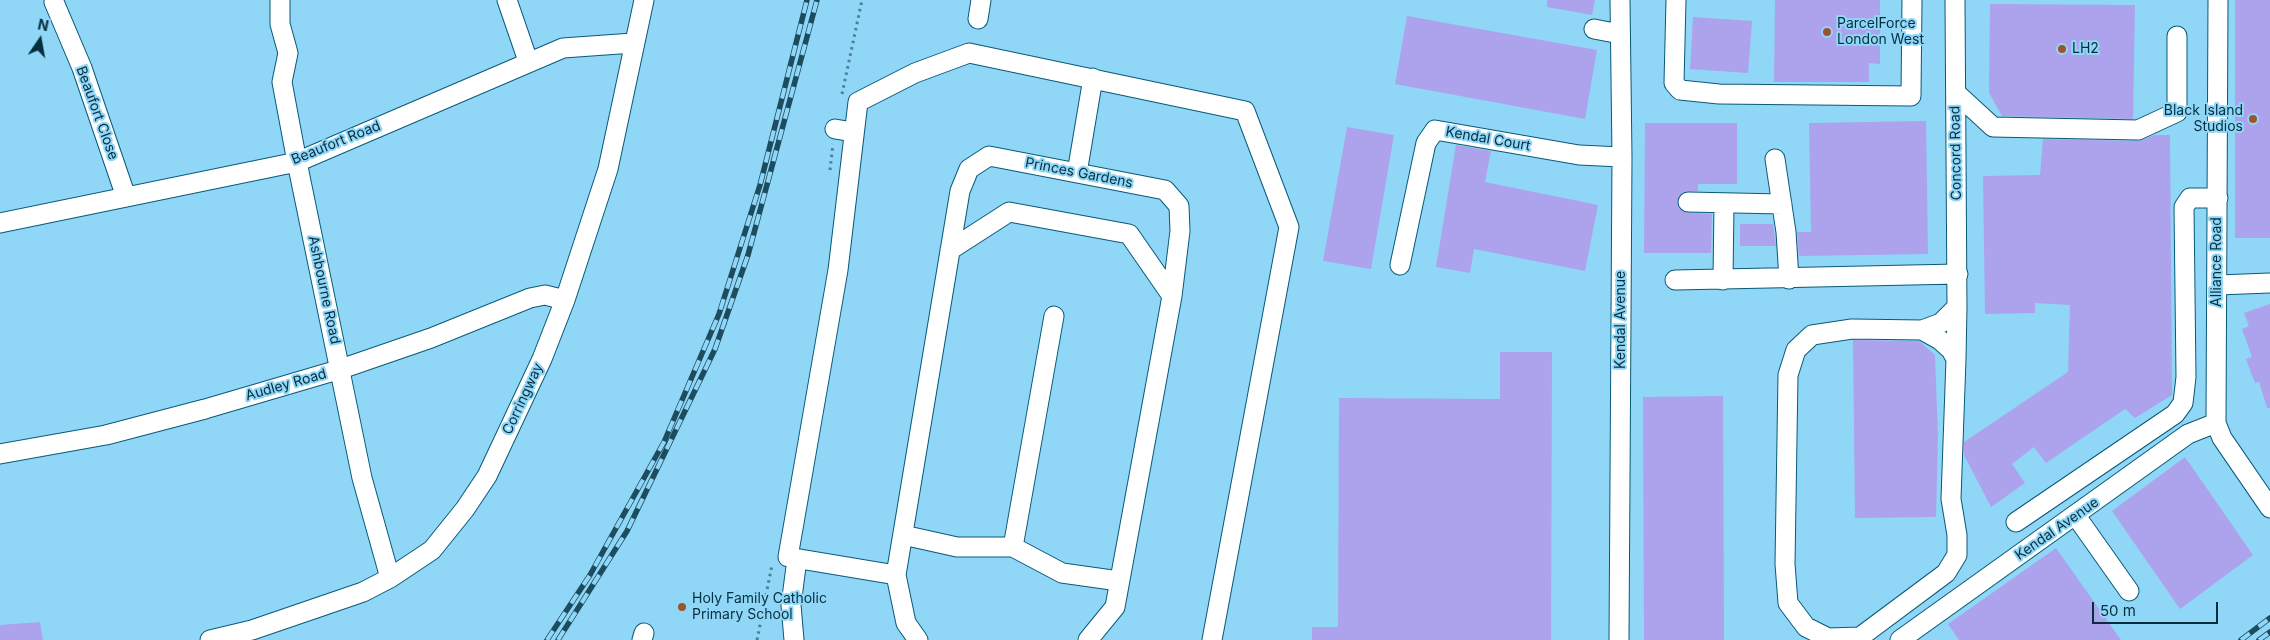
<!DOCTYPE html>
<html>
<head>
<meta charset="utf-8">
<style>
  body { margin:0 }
  #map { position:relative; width:2270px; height:640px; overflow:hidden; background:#90d6f7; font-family:Inter,sans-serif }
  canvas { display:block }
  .north { position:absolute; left:15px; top:15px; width:50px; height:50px; -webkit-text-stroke:4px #90d6f7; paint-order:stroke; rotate:12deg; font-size:14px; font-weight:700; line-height:20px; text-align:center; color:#052f3f }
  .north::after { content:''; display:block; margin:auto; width:18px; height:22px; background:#052f3f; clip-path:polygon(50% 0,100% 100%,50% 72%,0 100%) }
  .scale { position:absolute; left:2092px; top:602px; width:126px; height:22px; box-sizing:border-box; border:2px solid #052f3f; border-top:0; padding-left:6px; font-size:15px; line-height:18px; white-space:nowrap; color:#052f3f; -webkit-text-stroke:4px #90d6f7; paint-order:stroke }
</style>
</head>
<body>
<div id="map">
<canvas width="2270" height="640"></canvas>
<div class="north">N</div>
<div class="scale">50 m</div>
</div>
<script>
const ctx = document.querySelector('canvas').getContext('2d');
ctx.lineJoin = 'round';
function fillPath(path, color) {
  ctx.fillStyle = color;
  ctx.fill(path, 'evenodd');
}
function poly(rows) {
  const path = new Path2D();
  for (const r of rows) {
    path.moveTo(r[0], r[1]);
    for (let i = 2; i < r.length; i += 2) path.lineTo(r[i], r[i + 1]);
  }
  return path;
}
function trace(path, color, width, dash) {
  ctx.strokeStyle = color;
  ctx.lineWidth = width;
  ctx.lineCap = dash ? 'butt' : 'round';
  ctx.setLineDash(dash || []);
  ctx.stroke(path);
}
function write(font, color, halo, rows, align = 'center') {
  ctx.font = font + ' Inter,sans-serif';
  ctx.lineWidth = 4;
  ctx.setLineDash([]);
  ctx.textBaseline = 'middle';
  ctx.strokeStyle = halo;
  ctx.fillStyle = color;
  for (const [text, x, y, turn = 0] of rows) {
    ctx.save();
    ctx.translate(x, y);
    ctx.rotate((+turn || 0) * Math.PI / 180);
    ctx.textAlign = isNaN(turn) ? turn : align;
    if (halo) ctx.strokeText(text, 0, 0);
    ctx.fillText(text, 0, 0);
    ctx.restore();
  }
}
fillPath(poly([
  [1547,0,1595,0,1592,15,1547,7],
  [1775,0,1880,0,1880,64,1869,63,1869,82,1774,82],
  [2235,0,2270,0,2270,238,2235,238],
  [1990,4,2135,5,2133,119,2002,116,1989,93],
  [1407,16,1597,50,1585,119,1395,84],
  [1693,17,1752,21,1748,73,1690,69],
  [1926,121,1928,254,1799,256,1797,232,1811,232,1809,123],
  [1645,123,1737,123,1737,184,1698,184,1698,191,1683,192,1677,201,1683,212,1712,214,1711,253,1644,253],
  [1347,127,1394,135,1371,269,1323,261],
  [2155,135,2170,135,2172,395,2135,418,2125,409,2046,463,2034,447,2012,464,2025,483,1991,507,1964,455,1964,442,2068,372,2070,305,2035,303,2035,313,1985,314,1983,176,2040,175,2043,139,2138,141],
  [1456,145,1491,151,1485,182,1598,205,1585,271,1474,249,1470,273,1436,267],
  [1740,224,1773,224,1776,246,1740,246],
  [2270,304,2270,408,2267,408,2259,382,2255,383,2246,359,2252,357,2242,329,2249,326,2244,313],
  [1853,340,1919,341,1935,355,1938,436,1936,517,1855,518],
  [1500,352,1552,352,1551,640,1312,640,1312,627,1338,627,1339,398,1500,399],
  [1723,396,1724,640,1644,640,1643,397],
  [2185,457,2253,555,2180,609,2112,511],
  [2056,548,2121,640,1959,640,1948,624],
  [40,622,43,640,0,640,0,625]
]), '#aca3ec');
const minor = poly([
  [280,0,280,24,288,53,282,82,297,162,362,478,390,578],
  [507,0,528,61],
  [1676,0,1674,83,1680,90,1719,94,1911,96,1912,0],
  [1955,0,1957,307,1956,359,1951,499,1957,535,1957,555,1946,573,1860,637,1828,638,1806,627,1788,603,1785,564,1788,375,1796,350,1812,335,1852,329,1922,330,1940,340,1951,350,1956,359],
  [2218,0,2216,423,2222,438,2270,508],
  [54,2,82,68,126,197],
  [978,19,981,0],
  [1594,29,1620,34],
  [1956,93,1993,127,2138,130,2177,112,2177,36],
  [835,129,853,132],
  [1775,159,1786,232,1789,279],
  [1077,173,1093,78],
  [1688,202,1782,204],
  [0,223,297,162,563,48,633,43],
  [950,250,1009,212,1129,234,1172,296],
  [1400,265,1426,143,1435,130,1579,155,1622,157],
  [1675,280,1958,274],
  [1723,280,1724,203],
  [2218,285,2270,283],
  [1922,330,1941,323,1957,307],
  [0,454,106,435,205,409,341,369,431,338,530,298,545,295,565,300],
  [2076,516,2129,591],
  [2016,522,2175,414,2183,403,2186,377,2184,207,2190,198,2218,198],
  [903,535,957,547,1013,547,1054,316],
  [1013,547,1062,573,1119,581],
  [896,575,788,557,838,270,858,102,915,73,969,53,1245,111,1289,227,1212,640],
  [210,640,252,630,363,592,390,578,432,550,465,509,487,476,542,359,565,300,608,169,644,0],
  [642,640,644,633],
  [794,640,791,605,797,559],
  [918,640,906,623,896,575,960,191,969,169,989,156,1165,190,1179,206,1180,231,1172,296,1115,607,1088,640],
  [1619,640,1622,157,1620,0],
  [1900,640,2188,434,2216,423]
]);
trace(minor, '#085a77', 21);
trace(poly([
  [842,94,862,0],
  [830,170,833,144],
  [757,640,772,565]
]), '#498099', 3, [2.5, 4]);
trace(minor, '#fff', 19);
const rail = poly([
  [547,640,590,575,664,442,719,314,760,185,807,0],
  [558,640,627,531,715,349,748,255,817,0],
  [2241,640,2270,618],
  [2259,640,2270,632]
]);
trace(rail, '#1d4c5f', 5.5);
trace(rail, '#90d6f7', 4, [11]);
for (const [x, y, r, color] of [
  [1827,32,5,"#9b552c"],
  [2062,49,5,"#9b552c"],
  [2253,119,5,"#9b552c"],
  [682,607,5,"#9b552c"]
]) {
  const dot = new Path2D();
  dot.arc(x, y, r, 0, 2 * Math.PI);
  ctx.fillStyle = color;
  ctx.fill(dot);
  trace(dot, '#90d6f7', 2);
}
write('14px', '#052f3f', '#90d6f7', [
  ["ParcelForce",1837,24],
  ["London West",1837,40],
  ["LH2",2072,49],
  ["Black Island",2243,111,"right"],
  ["Studios",2243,127,"right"],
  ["Holy Family Catholic",692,599],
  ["Primary School",692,615]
], 'left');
write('14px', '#052f3f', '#90d6f7', [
  ["Beaufort Close",97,113,70],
  ["Kendal Court",1488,139,10],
  ["Beaufort Road",336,143,-22],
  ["Concord Road",1956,153,-91],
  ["Princes Gardens",1079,173,11],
  ["Alliance Road",2217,262,-90],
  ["Ashbourne Road",324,290,78],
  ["Kendal Avenue",1621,320,-90],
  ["Audley Road",286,385,-16],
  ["Corringway",523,399,-65],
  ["Kendal Avenue",2057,529,-35]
]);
</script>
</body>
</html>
